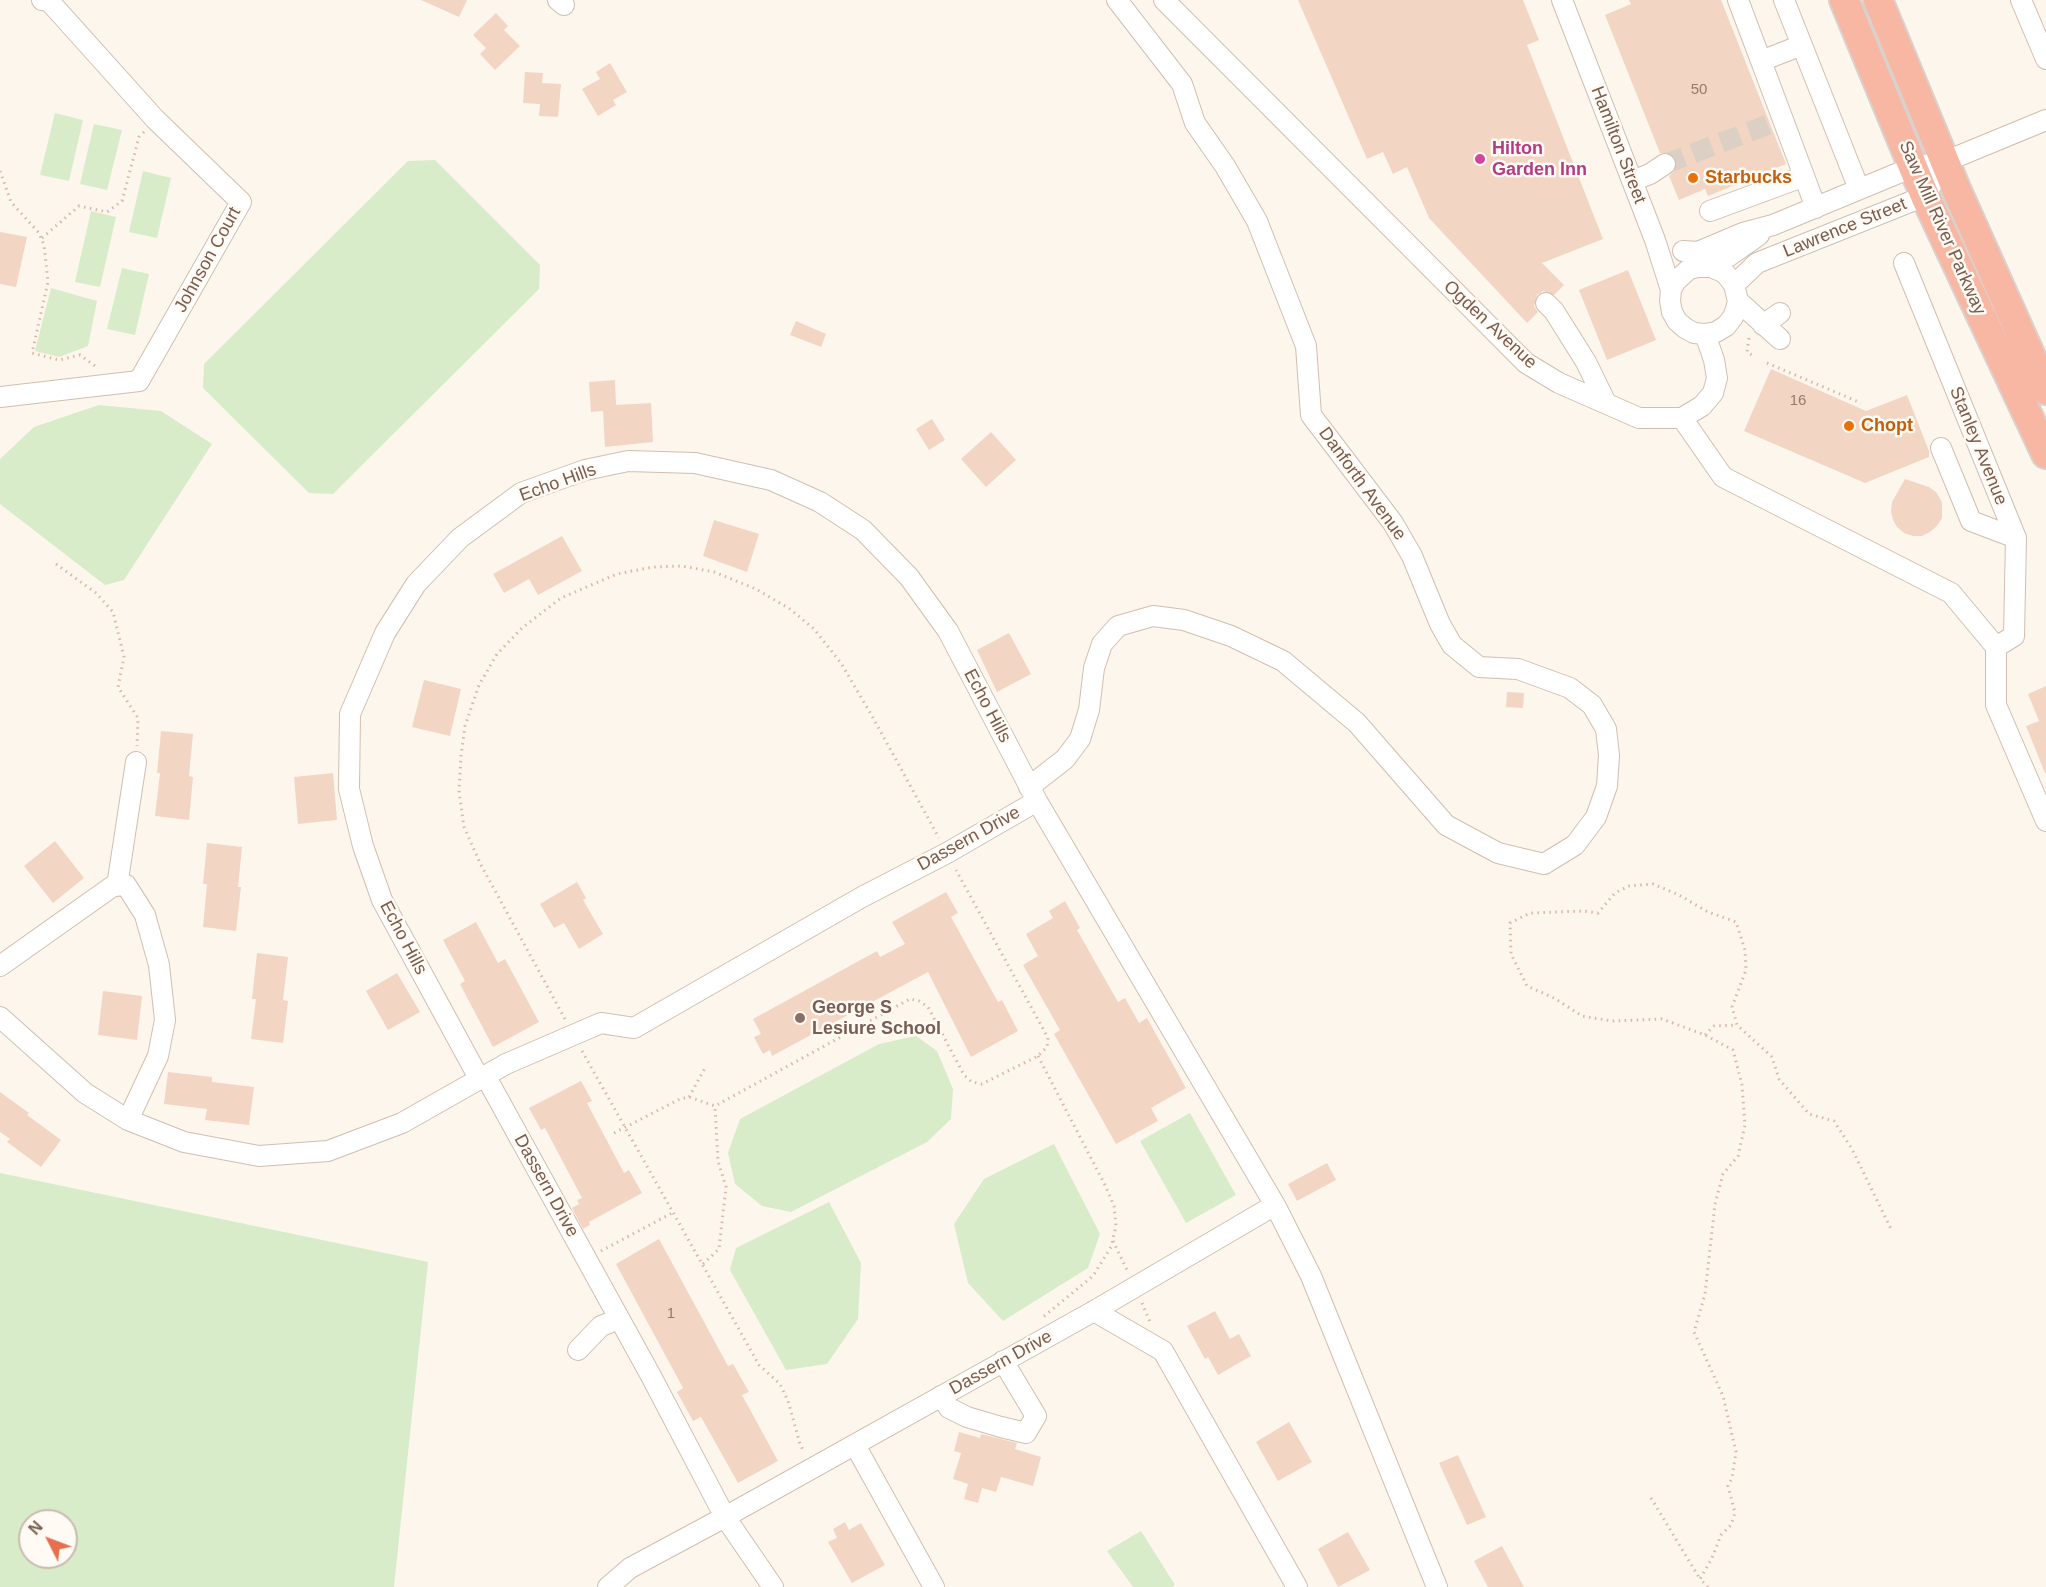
<!DOCTYPE html>
<html>
<head>
<meta charset="utf-8">
<style>
  body { margin:0 }
  #map { position:relative; width:2046px; height:1587px; overflow:hidden; background:#fdf6ec; font-family:Arial,sans-serif }
  canvas { display:block }
  .north { position:absolute; left:18px; top:1509px; width:60px; height:60px; box-sizing:border-box; background:#fffaf3; border:2px solid #cabbb1; border-radius:50%; rotate:312deg; font-size:16px; font-weight:700; line-height:24px; text-align:center; color:#7a5c4d }
  .north::after { content:''; display:block; margin:auto; width:21px; height:27px; background:#e76f51; clip-path:polygon(50% 0,100% 100%,50% 72%,0 100%) }
</style>
</head>
<body>
<div id="map">
<canvas width="2046" height="1587"></canvas>
<div class="north">N</div>
</div>
<script>
const ctx = document.querySelector('canvas').getContext('2d');
ctx.lineJoin = 'round';
function fillPath(path, color) {
  ctx.fillStyle = color;
  ctx.fill(path, 'evenodd');
}
function poly(rows) {
  const path = new Path2D();
  for (const r of rows) {
    path.moveTo(r[0], r[1]);
    for (let i = 2; i < r.length; i += 2) path.lineTo(r[i], r[i + 1]);
  }
  return path;
}
function trace(path, color, width, dash) {
  ctx.strokeStyle = color;
  ctx.lineWidth = width;
  ctx.lineCap = dash ? 'butt' : 'round';
  ctx.setLineDash(dash || []);
  ctx.stroke(path);
}
function write(font, color, halo, rows, align = 'center') {
  ctx.font = font + ' Arial,sans-serif';
  ctx.lineWidth = 5;
  ctx.setLineDash([]);
  ctx.textBaseline = 'middle';
  ctx.strokeStyle = halo;
  ctx.fillStyle = color;
  for (const [text, x, y, turn = 0] of rows) {
    ctx.save();
    ctx.translate(x, y);
    ctx.rotate((+turn || 0) * Math.PI / 180);
    ctx.textAlign = isNaN(turn) ? turn : align;
    if (halo) ctx.strokeText(text, 0, 0);
    ctx.fillText(text, 0, 0);
    ctx.restore();
  }
}
fillPath(poly([
  [55,113,83,120,69,181,40,175],
  [94,124,122,130,107,190,80,184],
  [435,160,540,265,539,289,333,494,309,493,203,388,204,364,408,161],
  [143,171,171,178,157,238,129,232],
  [91,211,116,217,100,287,75,282],
  [122,268,149,274,135,335,107,329],
  [51,288,97,301,88,346,59,357,35,351],
  [99,405,161,411,212,444,124,580,105,585,0,504,0,459,34,427],
  [916,1036,937,1051,953,1089,951,1119,927,1142,791,1212,762,1206,735,1184,728,1153,740,1119,879,1044],
  [1190,1113,1236,1195,1186,1223,1140,1141],
  [1054,1144,1100,1234,1088,1268,1003,1321,968,1283,954,1224,984,1179],
  [0,1173,428,1262,394,1587,0,1587],
  [30,1521,66,1521,66,1557,30,1557],
  [829,1202,861,1263,858,1319,827,1364,786,1370,730,1270,736,1248],
  [1141,1531,1175,1585,1172,1587,1133,1587,1107,1551]
]), '#d8ecc9');
fillPath(poly([
  [421,0,467,0,459,17],
  [1298,0,1523,0,1539,40,1527,45,1603,239,1542,263,1564,285,1554,295,1543,291,1537,295,1534,306,1538,312,1527,323,1429,218,1407,167,1393,174,1383,152,1367,159],
  [1629,0,1721,0,1786,164,1708,196,1705,189,1679,200,1669,176,1676,169,1675,158,1670,153,1660,153,1605,15,1631,4],
  [496,13,508,26,504,30,520,46,495,70,480,54,486,48,473,35],
  [610,63,627,92,613,100,616,105,598,116,582,89,600,79,596,72],
  [525,72,543,73,542,83,561,84,558,117,539,116,540,104,523,103],
  [0,232,27,237,16,287,0,284],
  [1628,270,1656,340,1607,360,1579,290],
  [796,321,826,334,821,347,790,335],
  [1771,369,1866,411,1907,395,1929,451,1929,457,1865,483,1744,431],
  [615,380,616,405,651,403,653,442,605,447,603,411,591,412,589,382],
  [932,419,945,440,929,450,916,429],
  [991,432,1016,460,986,487,961,459],
  [1905,479,1929,487,1936,492,1942,502,1942,518,1937,526,1930,532,1922,536,1913,536,1904,533,1897,527,1893,520,1891,511,1892,502],
  [714,520,759,534,747,572,703,556],
  [562,536,582,571,538,595,529,579,504,593,493,574],
  [1009,633,1031,674,997,692,977,650],
  [424,680,461,689,450,736,412,727],
  [2046,686,2046,773,2045,773,2026,726,2039,721,2028,694],
  [1507,692,1524,693,1523,708,1506,707],
  [161,731,193,734,189,776,193,777,189,820,155,816,160,773,157,773],
  [333,773,337,820,298,824,294,777],
  [55,841,84,878,53,903,24,866],
  [207,843,242,847,238,887,241,887,236,931,203,927,207,884,203,884],
  [577,882,586,898,583,900,603,934,579,949,564,923,554,928,540,904],
  [946,892,958,913,951,917,998,1002,1002,1000,1018,1031,971,1057,928,972,772,1056,770,1050,763,1054,754,1037,761,1034,753,1019,877,951,880,957,905,944,892,922],
  [1065,901,1080,928,1077,930,1118,1002,1125,998,1139,1023,1147,1018,1186,1088,1151,1108,1158,1121,1116,1144,1054,1034,1060,1030,1023,965,1038,956,1026,934,1053,918,1049,911],
  [476,922,498,963,505,959,539,1022,493,1047,460,984,465,981,443,940],
  [257,953,288,957,283,1000,288,1001,283,1043,251,1039,256,999,252,999],
  [397,973,420,1012,388,1030,366,991],
  [103,991,142,996,137,1040,98,1035],
  [168,1072,212,1077,212,1082,254,1087,249,1125,205,1120,207,1109,164,1104],
  [581,1081,592,1101,587,1103,624,1173,629,1170,642,1193,589,1222,590,1225,583,1229,572,1208,579,1204,577,1200,582,1198,545,1128,541,1130,529,1108],
  [0,1092,29,1113,27,1115,61,1140,41,1167,7,1142,10,1139,0,1132],
  [1327,1163,1336,1180,1297,1201,1288,1184],
  [659,1239,728,1366,733,1364,749,1392,742,1395,778,1461,738,1483,701,1417,693,1421,677,1392,683,1388,616,1264],
  [1215,1311,1230,1339,1239,1334,1251,1356,1218,1375,1208,1357,1205,1359,1187,1326],
  [1289,1422,1312,1462,1278,1481,1256,1442],
  [959,1432,980,1438,981,1434,1017,1443,1015,1449,1041,1457,1033,1486,1001,1477,996,1492,982,1488,978,1503,964,1499,968,1484,953,1479,961,1453,954,1451],
  [1458,1455,1486,1517,1467,1525,1439,1463],
  [845,1522,849,1530,861,1523,885,1565,852,1583,828,1542,837,1538,833,1529],
  [1348,1532,1370,1570,1338,1587,1318,1549],
  [1502,1546,1524,1587,1488,1587,1474,1561]
]), '#f3d5c3');
trace(poly([
  [1665,164,1770,124]
]), '#dcd0c4', 20, [20, 10]);
const minor = poly([
  [558,0,564,5],
  [1164,0,1526,363,1559,383,1639,418,1682,418],
  [1562,0,1655,240,1671,290,1670,301,1672,312,1677,321,1685,328,1694,333,1705,334,1716,332,1726,326,1733,317,1736,309,1738,301,1734,285,1725,273,1711,267,1698,267,1689,269,1675,282,1671,290],
  [1738,0,1761,61],
  [1784,0,1859,189],
  [2021,0,2046,59],
  [1802,45,1761,61,1816,208],
  [1632,181,1650,174,1665,164],
  [1710,211,1802,177],
  [1683,251,1698,252,1743,233,1773,225,1913,167,1944,162,2046,120],
  [1703,266,1729,256,1759,235],
  [1734,285,1757,263,1925,196,1944,162],
  [1738,301,1780,339],
  [1546,303,1554,311,1586,362,1606,403],
  [1763,325,1780,313],
  [0,397,139,381,241,202,155,119,49,1,42,0],
  [1682,418,1723,477,1951,593,1996,647,2014,636,2016,538,1904,263],
  [1682,418,1702,406,1713,393,1717,378,1714,360,1705,334],
  [1941,448,1971,521,2016,538],
  [1996,647,1996,705,2046,821],
  [1029,787,1065,759,1080,739,1089,710,1094,668,1102,644,1118,626,1153,616,1184,620,1231,636,1283,661,1357,723,1446,825,1498,853,1544,864,1575,845,1596,817,1607,786,1609,755,1606,729,1592,705,1570,688,1518,669,1479,667,1452,645,1440,624,1412,556,1393,523,1311,415,1306,346,1257,221,1225,166,1195,123,1182,84,1117,0],
  [117,886,136,762],
  [0,966,113,886,126,885,145,915,159,965,165,1020,158,1056,128,1120],
  [0,1017,85,1093,128,1120,184,1142,259,1156,328,1151,402,1123,506,1064,601,1023,634,1028,862,897,947,853,1037,801],
  [486,1077,651,1376,725,1517,773,1587],
  [480,1080,382,900,363,846,349,789,350,714,385,633,416,584,460,538,521,493,585,470,628,461,695,463,771,480,820,502,863,530,909,577,948,631,1037,801,1275,1205,1311,1276,1437,1587],
  [1094,1311,1163,1351,1297,1587],
  [578,1350,601,1326,619,1319],
  [941,1396,949,1408,967,1417,1001,1427,1026,1433,1036,1416,1003,1361],
  [855,1445,934,1587],
  [608,1587,630,1568,725,1517,1094,1311,1275,1205]
]);
const highway = poly([
  [1844,0,1925,196,2046,454],
  [1878,0,1957,191,2046,390]
]);
trace(minor, '#d1beb0', 22);
trace(highway, '#dad1cd', 32);
trace(poly([
  [0,171,11,202,39,233,44,245,48,282,32,353,59,360,80,355,98,368],
  [42,238,79,206,107,212,122,201,139,137,144,132],
  [1749,338,1747,352,1752,355],
  [1767,363,1861,403],
  [56,564,96,593,113,612,124,657,118,687,138,718,137,746],
  [565,1019,481,865,464,827,459,791,461,756,465,726,479,685,497,654,522,628,561,598,617,574,653,567,682,566,714,572,756,589,790,609,814,629,841,663,872,716,939,838],
  [1705,1035,1714,1026,1736,1025],
  [582,1051,759,1365,780,1384,788,1401,800,1444,804,1452],
  [1038,1056,1106,1187,1114,1206,1116,1226,1111,1247,1093,1276,1043,1317],
  [689,1097,706,1066],
  [614,1133,680,1099,689,1097,715,1106,910,999,919,1001,928,1007,964,1075,972,1082,982,1084,1038,1056,1047,1047,1048,1038,956,870],
  [1113,1241,1127,1270],
  [601,1251,674,1212],
  [703,1264,719,1249,726,1187,718,1161,715,1107],
  [1142,1303,1150,1322],
  [1651,1498,1700,1579],
  [1708,1587,1700,1579,1712,1558,1721,1535,1731,1525,1735,1513,1728,1486,1732,1478,1736,1452,1723,1396,1694,1332,1705,1294,1715,1204,1723,1174,1738,1156,1745,1125,1742,1085,1733,1050,1705,1035,1662,1019,1612,1021,1582,1016,1554,998,1527,986,1511,954,1510,923,1530,913,1584,911,1598,913,1615,893,1629,886,1653,884,1679,895,1708,912,1736,922,1745,950,1746,970,1732,1007,1737,1025,1772,1057,1779,1079,1809,1114,1834,1121,1852,1149,1892,1231]
]), '#d9b8a5', 3, [1.5, 4.5]);
trace(minor, '#fff', 20);
trace(highway, '#f7b7a3', 28);
for (const [x, y, r, color] of [
  [1480,159,6,"#d1479c"],
  [1693,178,6,"#e8710a"],
  [1849,426,6,"#e8710a"],
  [800,1018,6,"#8d6e63"]
]) {
  const dot = new Path2D();
  dot.arc(x, y, r, 0, 2 * Math.PI);
  ctx.fillStyle = color;
  ctx.fill(dot);
  trace(dot, '#fffaf3', 2);
}
write('15px', '#987a6a', null, [
  ["50",1699,90],
  ["16",1798,401],
  ["1",671,1314]
]);
write('18px', '#7a5c4d', '#fffaf3', [
  ["Hamilton Street",1618,145,69],
  ["Lawrence Street",1845,228,-22],
  ["Saw Mill River Parkway",1942,228,66],
  ["Johnson Court",208,260,-61],
  ["Ogden Avenue",1490,325,43],
  ["Stanley Avenue",1978,446,68],
  ["Echo Hills",558,483,-20],
  ["Danforth Avenue",1362,484,54],
  ["Echo Hills",987,706,62],
  ["Dassern Drive",969,839,-29],
  ["Echo Hills",403,938,62],
  ["Dassern Drive",546,1186,61],
  ["Dassern Drive",1001,1363,-29]
]);
write('bold 18px', '#b23c85', '#fffaf3', [
  ["Hilton",1492,149],
  ["Garden Inn",1492,170]
], 'left');
write('bold 18px', '#c56008', '#fffaf3', [
  ["Starbucks",1705,178],
  ["Chopt",1861,426]
], 'left');
write('bold 18px', '#785e54', '#fffaf3', [
  ["George S",812,1008],
  ["Lesiure School",812,1029]
], 'left');
</script>
</body>
</html>
